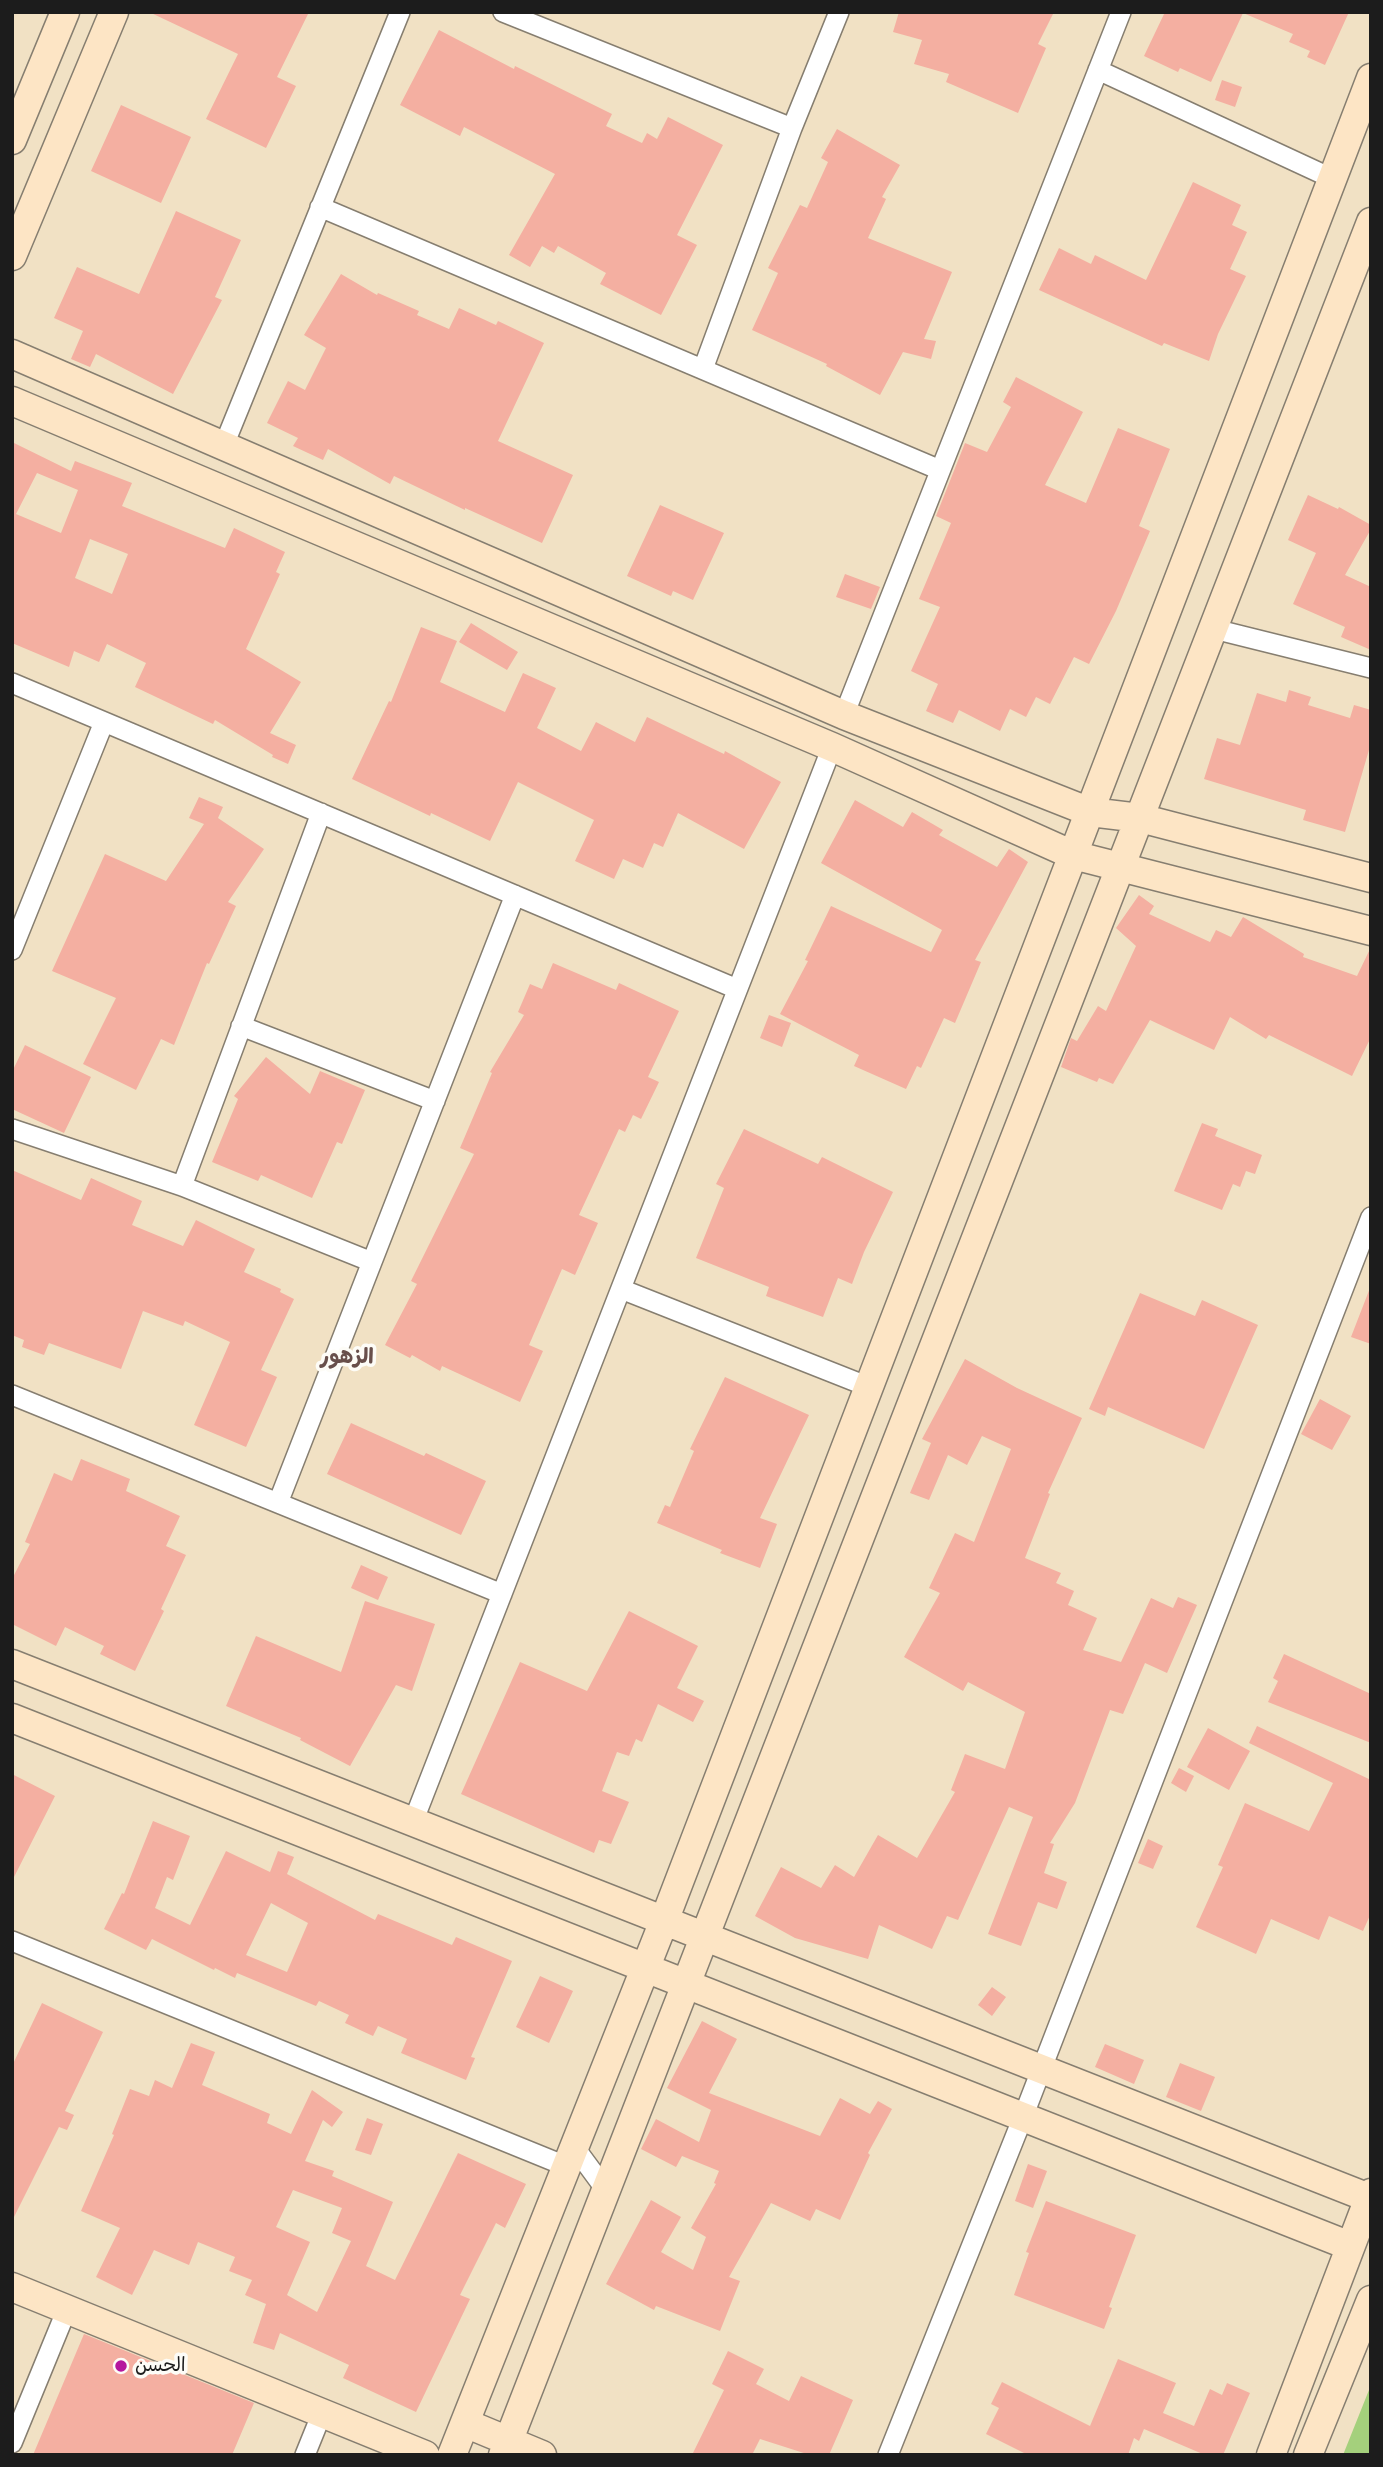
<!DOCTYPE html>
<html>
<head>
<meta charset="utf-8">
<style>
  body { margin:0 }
  #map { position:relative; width:1383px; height:2467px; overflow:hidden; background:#f1e1c4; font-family:"Patrick Hand",sans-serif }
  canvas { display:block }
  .frame { position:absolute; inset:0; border:14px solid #1c1c1c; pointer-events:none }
</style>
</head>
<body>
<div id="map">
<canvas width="1383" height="2467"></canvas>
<div class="frame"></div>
</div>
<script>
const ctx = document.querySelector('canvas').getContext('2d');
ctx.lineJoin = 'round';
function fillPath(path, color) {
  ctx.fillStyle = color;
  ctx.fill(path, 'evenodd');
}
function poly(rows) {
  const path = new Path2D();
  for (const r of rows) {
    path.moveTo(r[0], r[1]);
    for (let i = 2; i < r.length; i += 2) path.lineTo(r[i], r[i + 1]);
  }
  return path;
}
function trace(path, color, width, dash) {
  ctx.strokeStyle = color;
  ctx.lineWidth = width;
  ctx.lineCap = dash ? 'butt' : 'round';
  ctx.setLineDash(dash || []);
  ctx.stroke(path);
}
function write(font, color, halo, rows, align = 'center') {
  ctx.font = font + ' "Patrick Hand","Playpen Sans Arabic",sans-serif';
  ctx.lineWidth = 7;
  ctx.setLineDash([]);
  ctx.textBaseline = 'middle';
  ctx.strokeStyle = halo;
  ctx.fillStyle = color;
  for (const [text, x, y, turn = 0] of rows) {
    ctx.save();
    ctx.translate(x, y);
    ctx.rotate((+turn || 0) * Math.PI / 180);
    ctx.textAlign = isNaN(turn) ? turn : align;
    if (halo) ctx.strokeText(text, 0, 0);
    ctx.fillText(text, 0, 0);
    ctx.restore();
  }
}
fillPath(poly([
  [1371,2385,1371,2455,1343,2455]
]), '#a4d07c');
fillPath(poly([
  [149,12,309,12,277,77,296,86,266,148,206,119,238,54],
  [899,12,1054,12,1038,44,1046,48,1018,113,946,82,949,74,914,64,922,40,893,32],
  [1165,12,1349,12,1325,65,1307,57,1310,51,1289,42,1293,34,1243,13,1211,82,1180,68,1178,72,1144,56],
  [439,30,514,69,515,66,612,114,606,126,642,143,647,133,657,139,668,117,723,145,677,235,697,245,661,315,600,284,606,273,558,246,554,253,542,246,530,267,509,255,555,174,464,127,460,136,400,105],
  [1222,80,1242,87,1235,107,1215,100],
  [121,105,191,137,161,203,91,171],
  [837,129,900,165,882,197,886,199,868,238,952,272,924,339,936,341,931,359,903,352,880,395,826,366,827,364,752,330,778,273,768,268,800,205,807,208,828,162,821,158],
  [1193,182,1241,205,1232,225,1247,232,1230,269,1246,276,1218,334,1209,361,1164,343,1162,346,1039,290,1059,248,1091,264,1095,255,1146,280],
  [176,211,241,240,215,297,222,300,173,394,96,354,90,367,71,359,83,331,54,318,77,267,139,294],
  [341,274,377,295,378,293,419,311,417,315,449,329,459,308,496,325,498,321,544,343,498,441,573,475,542,543,465,508,465,510,394,476,390,484,328,449,323,460,293,446,298,438,267,423,288,381,305,390,326,348,304,335],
  [1016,377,1083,412,1045,485,1086,503,1118,428,1170,449,1139,526,1150,531,1116,611,1089,664,1074,657,1050,704,1036,697,1026,717,1010,709,1000,731,959,710,953,723,926,711,938,684,911,671,940,607,919,599,951,523,936,516,965,443,987,452,1011,407,1003,402],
  [12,442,71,471,75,461,132,483,122,506,225,548,234,528,285,552,276,572,280,574,246,649,301,682,270,733,296,745,288,764,272,757,273,755,215,720,213,724,135,687,146,663,107,644,99,662,74,651,69,667,12,643],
  [37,473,78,490,61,533,16,514],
  [90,539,128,554,112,594,75,578],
  [1308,495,1338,509,1339,507,1371,525,1371,529,1345,575,1371,587,1371,650,1341,637,1345,627,1293,604,1316,553,1288,540],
  [660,505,724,533,693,600,673,591,671,596,627,576],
  [845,574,880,587,871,609,836,597],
  [471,623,518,652,507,670,459,642],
  [421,627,457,641,440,682,505,712,523,673,556,688,537,728,581,751,596,722,635,742,647,717,724,754,725,751,781,782,744,849,678,813,663,847,654,843,643,868,623,859,614,879,575,861,594,820,518,782,490,841,431,813,430,816,352,779,389,701,391,702],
  [1289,690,1311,697,1308,705,1350,718,1354,705,1371,710,1371,743,1345,832,1303,820,1306,810,1204,779,1217,738,1240,745,1257,693,1286,702],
  [199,797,223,807,218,818,264,849,228,902,236,906,209,964,207,963,174,1045,161,1039,136,1090,83,1064,116,998,52,971,105,854,166,881,204,824,189,818],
  [855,800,903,827,912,812,943,830,939,835,997,867,1009,849,1028,862,975,960,981,962,955,1023,944,1018,921,1068,917,1066,906,1089,854,1066,859,1055,780,1014,808,961,805,960,831,906,931,952,942,930,821,863],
  [1139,895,1154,906,1149,914,1210,942,1216,930,1231,937,1243,917,1304,954,1303,957,1357,976,1371,947,1371,1037,1352,1076,1269,1035,1266,1039,1230,1017,1214,1050,1150,1020,1113,1084,1099,1078,1097,1082,1061,1067,1071,1038,1077,1041,1098,1006,1106,1011,1136,946,1116,928],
  [553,963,616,990,619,983,679,1011,648,1077,659,1082,641,1119,633,1115,625,1132,619,1129,579,1215,598,1223,575,1275,562,1269,529,1345,543,1351,520,1402,442,1366,440,1371,412,1355,410,1358,385,1345,417,1284,411,1281,474,1154,460,1148,492,1073,490,1072,524,1015,518,1012,530,984,542,989],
  [769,1015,791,1023,782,1047,760,1038],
  [25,1045,91,1077,64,1133,12,1109,12,1072],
  [266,1057,310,1094,320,1071,365,1090,342,1144,337,1142,312,1198,261,1175,258,1181,212,1162,238,1099,234,1096],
  [1202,1123,1218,1129,1215,1136,1262,1155,1255,1174,1246,1171,1240,1187,1233,1184,1222,1210,1174,1191],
  [744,1129,818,1164,822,1157,893,1192,864,1252,852,1284,838,1278,823,1317,766,1296,769,1287,696,1258,724,1188,716,1184],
  [12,1170,81,1200,91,1178,142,1201,132,1225,183,1246,196,1220,255,1249,244,1272,281,1289,280,1292,294,1299,261,1370,277,1377,246,1447,194,1425,230,1342,185,1321,183,1326,143,1311,121,1369,49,1343,44,1355,22,1347,24,1340,12,1335],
  [1370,1288,1371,1289,1371,1344,1351,1337],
  [1140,1293,1195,1316,1202,1300,1258,1325,1204,1449,1108,1407,1105,1416,1089,1409],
  [965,1359,1017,1388,1082,1418,1048,1493,1050,1494,1025,1558,1061,1573,1056,1583,1074,1591,1068,1605,1097,1618,1083,1650,1121,1662,1151,1598,1173,1608,1178,1597,1197,1605,1167,1673,1145,1663,1123,1714,1110,1710,1075,1803,1050,1843,1054,1844,1044,1873,1067,1882,1057,1909,1038,1902,1021,1946,988,1934,1033,1817,1009,1807,958,1920,947,1916,932,1949,879,1925,868,1959,795,1938,755,1916,781,1867,821,1888,835,1865,854,1877,878,1835,917,1858,955,1792,951,1790,965,1754,1005,1769,1025,1712,968,1682,963,1691,904,1657,940,1593,929,1588,955,1533,974,1542,1011,1449,982,1436,967,1465,948,1455,929,1500,910,1493,931,1443,922,1439],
  [725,1377,809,1415,760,1518,777,1524,760,1568,720,1553,722,1550,657,1523,665,1505,670,1507,694,1451,690,1449],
  [1320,1399,1351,1416,1332,1450,1301,1434],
  [351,1423,424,1456,426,1453,486,1481,461,1535,327,1474],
  [81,1459,130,1479,126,1491,180,1516,166,1546,186,1555,161,1609,164,1611,135,1671,100,1654,104,1646,65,1627,56,1646,12,1624,12,1579,30,1544,25,1542,54,1473,72,1481],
  [361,1565,388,1577,378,1600,351,1588],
  [365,1601,435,1624,412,1691,396,1685,350,1766,300,1740,301,1738,226,1706,256,1636,341,1672],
  [629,1611,698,1646,677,1688,704,1701,693,1722,658,1704,642,1742,636,1739,629,1756,617,1752,602,1791,629,1802,611,1844,599,1840,594,1853,461,1794,520,1662,587,1691],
  [1284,1654,1371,1694,1371,1743,1268,1702,1278,1681,1273,1678],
  [1257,1726,1371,1780,1371,1913,1363,1931,1329,1916,1319,1940,1271,1919,1256,1954,1196,1927,1223,1867,1218,1865,1245,1803,1309,1831,1333,1783,1249,1743],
  [1208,1728,1250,1751,1229,1790,1187,1767],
  [1179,1768,1194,1776,1186,1792,1171,1783],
  [12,1774,55,1796,12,1881],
  [153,1821,190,1836,173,1880,167,1877,155,1908,190,1925,226,1851,270,1872,278,1851,294,1857,287,1874,375,1920,378,1914,452,1945,456,1937,512,1961,471,2057,475,2058,466,2080,401,2053,407,2039,378,2026,373,2036,345,2023,349,2015,319,2001,316,2006,237,1973,235,1978,215,1968,214,1970,152,1939,146,1950,104,1929,122,1893,124,1894],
  [271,1903,308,1923,287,1972,246,1955],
  [1148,1839,1163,1846,1153,1869,1138,1863],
  [540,1976,573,1991,549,2043,516,2027],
  [992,1987,1006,1997,992,2016,978,2005],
  [42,2003,103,2032,65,2111,74,2115,67,2130,59,2127,12,2221,12,2066],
  [702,2021,737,2039,709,2093,820,2136,840,2098,870,2114,878,2101,892,2109,868,2153,870,2155,840,2220,816,2209,810,2221,771,2203,729,2277,740,2281,720,2331,656,2306,654,2310,606,2284,651,2200,681,2217,661,2252,693,2270,706,2237,691,2228,716,2184,714,2183,719,2171,682,2156,676,2167,641,2149,656,2119,699,2142,711,2110,667,2088],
  [191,2043,215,2052,202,2085,270,2114,267,2123,291,2134,312,2090,343,2112,332,2127,323,2120,305,2161,334,2171,332,2176,393,2202,366,2266,395,2280,458,2153,526,2184,505,2228,496,2223,460,2295,470,2299,416,2412,343,2378,349,2365,280,2333,274,2350,253,2343,266,2304,245,2295,252,2280,229,2271,235,2257,198,2242,189,2265,154,2250,132,2295,96,2277,120,2228,81,2211,114,2135,112,2134,130,2089,149,2096,155,2080,172,2088],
  [293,2190,342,2208,332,2233,351,2241,317,2312,287,2295,310,2242,276,2227],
  [1105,2044,1144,2060,1134,2084,1095,2067],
  [1180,2063,1215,2077,1201,2111,1166,2097],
  [367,2118,383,2124,371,2155,355,2150],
  [1028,2164,1047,2171,1033,2208,1015,2201],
  [1046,2201,1136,2235,1109,2307,1112,2308,1104,2329,1014,2295,1029,2253,1026,2252],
  [84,2334,254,2403,232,2455,33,2455],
  [728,2351,764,2369,756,2384,789,2401,801,2376,853,2400,829,2455,810,2455,760,2439,752,2455,692,2455,724,2390,712,2384],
  [1118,2359,1176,2383,1163,2413,1194,2426,1210,2389,1222,2395,1227,2383,1250,2393,1223,2455,1205,2455,1144,2429,1139,2441,1134,2438,1128,2455,1028,2455,986,2434,999,2408,991,2404,1002,2382,1090,2426]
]), '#f4afa1');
const street = poly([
  [503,12,792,128],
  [1098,70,1331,178],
  [320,207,940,470],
  [703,369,792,128,839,12],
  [224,445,400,12],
  [1214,629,1371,668],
  [12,683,737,989],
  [844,715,1121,12],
  [12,950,104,722],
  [241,1026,435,1101],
  [12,1129,182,1186,372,1262],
  [182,1186,321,813],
  [621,1289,869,1387],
  [12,1395,502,1594],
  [278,1503,515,895],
  [413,1822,832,747],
  [12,1941,568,2167],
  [575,2148,606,2190],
  [12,2443,67,2309],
  [305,2455,322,2413],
  [888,2455,1023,2117,1371,1217]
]);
const secondary = poly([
  [12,140,65,12],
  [12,256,114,12],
  [12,354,844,715,1090,812,1140,818,1371,878],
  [12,401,832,747,1073,855,1371,931],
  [12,1664,1369,2198],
  [12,1718,1350,2246],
  [12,2287,425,2455],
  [465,2423,542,2455],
  [452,2455,664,1921,1371,78],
  [503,2455,1371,222],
  [1271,2455,1371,2193],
  [1308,2455,1371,2300]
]);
trace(street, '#867e70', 22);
trace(secondary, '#867e70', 31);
trace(street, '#fff', 19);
trace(secondary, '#fde5c5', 28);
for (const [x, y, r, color] of [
  [121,2366,7,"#b5179e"]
]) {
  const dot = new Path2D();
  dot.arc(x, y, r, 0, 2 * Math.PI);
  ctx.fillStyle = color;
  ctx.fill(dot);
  trace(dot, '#fdfcf7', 2.5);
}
write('19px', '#1c1c1c', '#fdfcf7', [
  ["الحسن",135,2366]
], 'left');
write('bold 21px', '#684f4b', '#fdfcf7', [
  ["الزهور",347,1357]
]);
</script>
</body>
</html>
